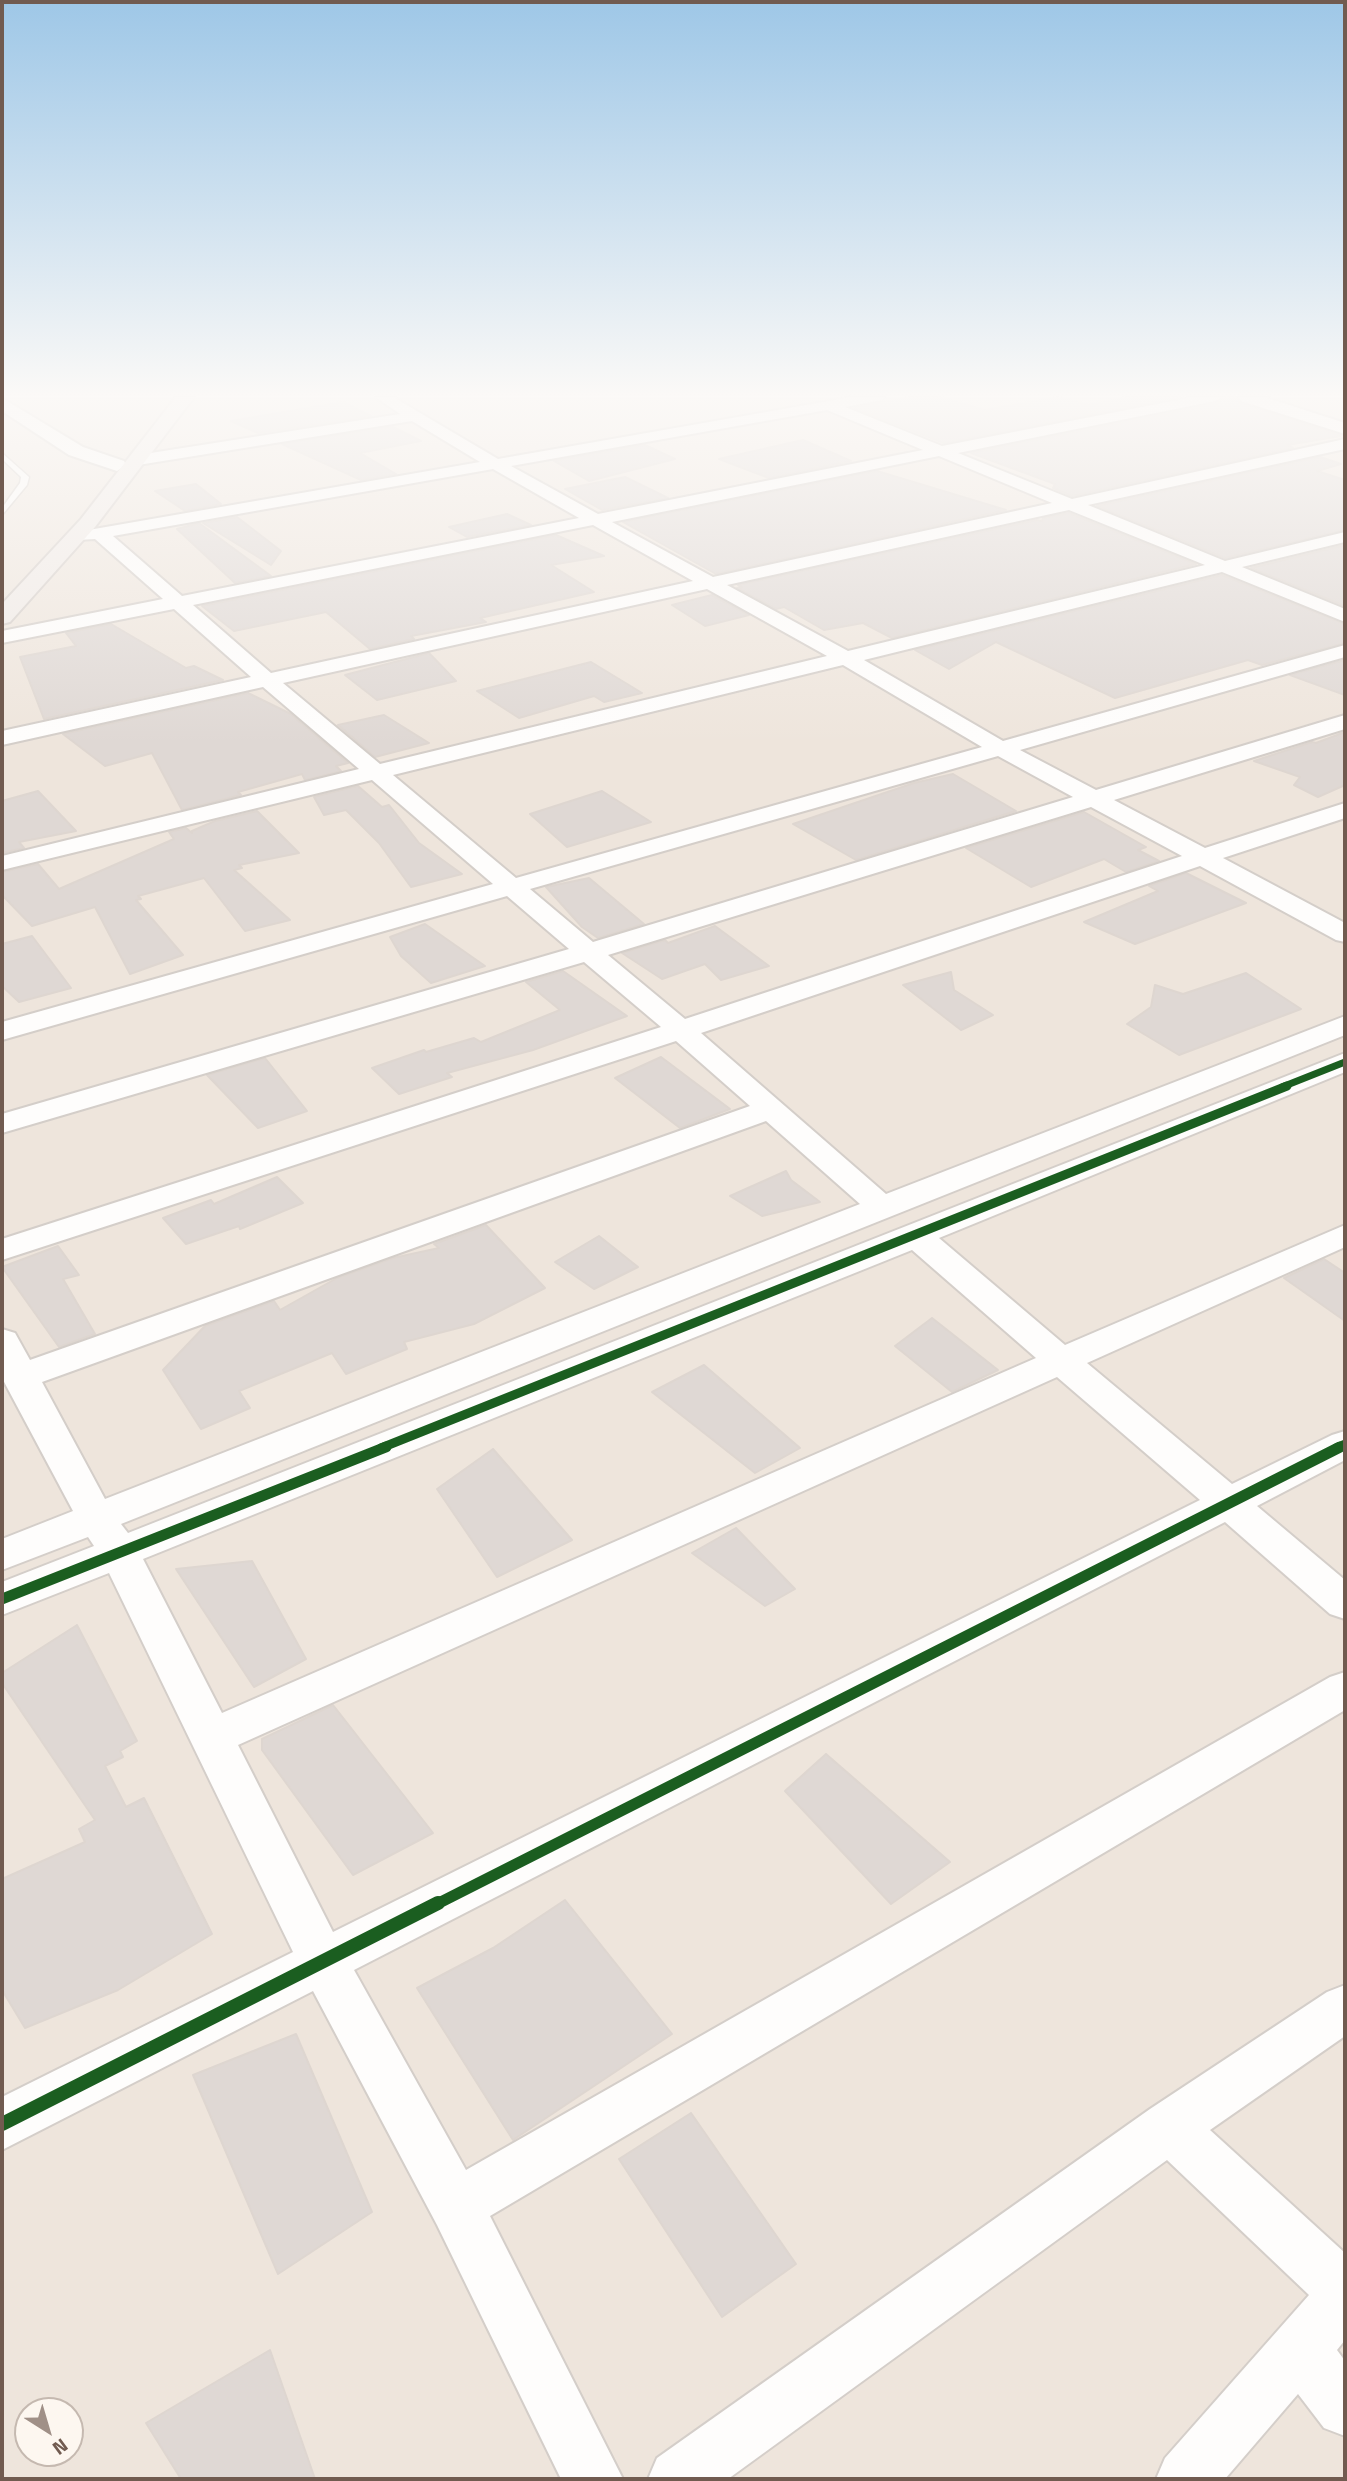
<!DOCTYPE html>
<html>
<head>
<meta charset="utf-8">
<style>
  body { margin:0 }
  #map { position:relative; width:1347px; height:2481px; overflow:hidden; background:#f6f2ee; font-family:"Titillium Web",sans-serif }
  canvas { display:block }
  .frame { position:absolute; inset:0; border:4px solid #715b50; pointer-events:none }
  .north { position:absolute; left:14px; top:2397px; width:70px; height:70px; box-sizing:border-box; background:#fdf7f0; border:2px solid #c5b9b0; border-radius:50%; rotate:143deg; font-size:19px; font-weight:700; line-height:28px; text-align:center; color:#715b50 }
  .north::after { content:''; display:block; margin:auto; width:24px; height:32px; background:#a09087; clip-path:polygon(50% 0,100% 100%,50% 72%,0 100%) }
</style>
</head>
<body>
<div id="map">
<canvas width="1347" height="2481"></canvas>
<div class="frame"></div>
<div class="north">N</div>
</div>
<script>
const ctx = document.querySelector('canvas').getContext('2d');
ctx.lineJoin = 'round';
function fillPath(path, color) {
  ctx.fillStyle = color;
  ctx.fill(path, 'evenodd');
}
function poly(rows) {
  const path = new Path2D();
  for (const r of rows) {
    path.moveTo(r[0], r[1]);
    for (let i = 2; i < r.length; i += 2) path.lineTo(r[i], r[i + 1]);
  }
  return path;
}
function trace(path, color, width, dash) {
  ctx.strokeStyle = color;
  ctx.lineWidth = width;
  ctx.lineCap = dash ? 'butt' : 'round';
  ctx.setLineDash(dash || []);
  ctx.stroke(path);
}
fillPath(poly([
  [2,397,1345,397,1345,2479,2,2479],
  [28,2411,70,2411,70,2453,28,2453]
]), '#eee5dc');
const building = poly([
  [910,397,940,397,985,410,1058,397,1089,405,1127,397,1180,397,944,443,854,408,910,397],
  [1224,397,1235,397,1240,403,1341,436,1287,445,1293,448,1072,496,1053,488,1055,484,971,453,1216,404,1224,397],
  [343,402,371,416,258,433,231,421,343,402],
  [393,427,421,441,360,453,396,474,361,480,282,444,393,427],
  [803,440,851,461,769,478,719,459,803,440],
  [645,445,675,459,589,481,554,461,645,445],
  [1320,457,1341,464,1317,471,1345,480,1345,530,1225,558,1097,506,1320,457],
  [877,471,1006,510,716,574,623,522,877,471],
  [625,477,668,498,602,510,565,489,625,477],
  [196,484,221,504,185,511,155,491,196,484],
  [1069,513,1196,564,892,638,863,623,824,630,784,607,776,609,737,588,742,587,738,585,1037,520,1042,521,1043,518,1069,513],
  [507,514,531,525,467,537,449,527,507,514],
  [237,517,281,551,271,565,203,523,237,517],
  [199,523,271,576,235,583,177,529,199,523],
  [556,535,604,556,551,565,594,592,480,618,486,622,411,636,414,639,370,649,326,612,234,631,202,606,556,535],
  [1345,545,1345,606,1251,568,1345,545],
  [1222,575,1345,624,1345,643,1262,665,1248,660,1115,698,996,642,949,669,915,650,1222,575],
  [712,595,749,615,705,626,672,605,712,595],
  [111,624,186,668,194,666,223,680,44,719,20,657,76,646,66,633,111,624],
  [429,653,456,681,377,700,345,675,429,653],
  [1345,660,1345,695,1290,675,1345,660],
  [591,662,642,693,604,702,594,696,519,718,477,691,591,662],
  [248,693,291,714,348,763,336,766,341,771,305,780,302,774,238,792,241,795,182,810,152,753,105,766,63,734,248,693],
  [384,715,429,743,375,757,338,725,384,715],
  [1345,732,1345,785,1318,797,1294,785,1300,777,1254,761,1312,742,1316,743,1345,732],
  [953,774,1016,811,856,860,793,824,914,783,953,774],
  [358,786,382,807,389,805,419,843,462,874,411,887,379,843,346,810,324,815,314,797,358,786],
  [38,791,76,831,19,842,24,848,2,853,2,801,38,791],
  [602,791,651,822,567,847,530,814,602,791],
  [257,811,299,853,239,865,242,868,234,870,290,920,245,931,204,878,138,896,141,899,136,900,183,955,130,974,95,907,32,926,2,895,2,872,38,864,59,889,174,839,169,832,186,828,192,833,192,831,215,821,257,811],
  [1084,812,1146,847,1138,850,1159,861,1126,872,1104,859,1031,887,966,848,1084,812],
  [1186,873,1246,903,1135,944,1084,922,1158,891,1149,886,1186,873],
  [589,878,644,924,598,938,582,927,546,887,589,878],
  [425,924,485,966,431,983,401,956,390,937,425,924],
  [715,926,769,966,721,980,705,964,662,979,622,953,665,940,668,943,715,926],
  [32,936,71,988,19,1002,2,986,2,944,32,936],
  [563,971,627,1016,533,1050,447,1073,452,1077,399,1094,372,1068,424,1050,426,1052,474,1038,481,1042,560,1010,526,982,563,971],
  [951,972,954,990,993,1015,961,1030,903,985,951,972],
  [1246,973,1301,1009,1179,1055,1127,1024,1151,1007,1155,985,1183,994,1246,973],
  [661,1057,730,1109,680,1128,615,1078,661,1057],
  [265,1058,307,1111,258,1128,207,1075,265,1058],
  [786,1171,791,1180,820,1202,762,1216,730,1196,786,1171],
  [277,1177,303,1203,240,1229,239,1226,186,1244,163,1218,211,1200,214,1204,277,1177],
  [486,1225,545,1288,474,1324,404,1342,407,1349,346,1374,332,1353,239,1391,250,1408,201,1429,163,1370,205,1326,274,1301,280,1310,337,1278,393,1258,439,1248,434,1244,486,1225],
  [599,1236,638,1267,594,1289,555,1262,599,1236],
  [58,1246,79,1275,63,1279,95,1334,59,1347,2,1267,58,1246],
  [1324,1259,1345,1273,1345,1321,1284,1278,1324,1259],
  [932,1318,998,1370,952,1392,895,1346,932,1318],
  [704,1365,800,1448,755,1473,652,1392,704,1365],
  [493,1449,572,1540,497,1577,437,1489,493,1449],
  [736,1528,795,1589,765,1606,692,1553,736,1528],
  [252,1561,306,1659,254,1687,176,1569,252,1561],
  [77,1625,137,1741,120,1751,123,1757,105,1766,126,1807,144,1798,212,1934,118,1990,25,2028,2,1990,2,1879,85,1842,79,1829,95,1820,2,1683,2,1673,77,1625],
  [333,1705,433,1833,353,1875,262,1750,262,1739,333,1705],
  [826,1754,950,1862,891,1904,785,1791,826,1754],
  [565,1900,672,2034,513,2140,417,1988,493,1948,565,1900],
  [296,2034,372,2212,278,2274,193,2075,296,2034],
  [691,2113,796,2264,722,2317,619,2159,691,2113],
  [270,2350,315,2479,181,2479,146,2423,270,2350]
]);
fillPath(building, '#dfd8d4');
trace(building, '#ded6d0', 2);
const lane = poly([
  [2,453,29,477,27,485,2,515,2,508,20,483,21,477,2,459,2,453]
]);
const street = poly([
  [376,397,393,397,498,459,852,397,884,397,882,400,845,407,942,446,1193,397,1222,397,1215,401,958,453,1072,499,1345,439,1345,449,1088,505,1225,561,1345,532,1345,542,1242,567,1345,609,1345,622,1222,572,864,660,1003,741,1345,645,1345,657,1020,750,1096,790,1345,715,1345,729,1114,800,1205,848,1345,803,1345,818,1223,858,1345,923,1345,942,1336,940,1200,866,701,1033,886,1194,1345,1016,1345,1035,121,1524,128,1533,1345,1053,1345,1072,939,1238,1065,1345,1345,1225,1345,1247,1087,1363,1232,1484,1332,1435,1345,1431,1345,1460,1257,1506,1345,1580,1345,1619,1330,1614,1225,1522,354,1970,466,2170,1330,1677,1345,1672,1345,1710,490,2216,623,2479,561,2479,437,2225,313,1991,2,2150,2,2097,293,1952,109,1573,2,1615,2,1582,94,1546,88,1537,2,1570,2,1539,73,1511,2,1378,2,1329,15,1333,30,1360,750,1106,676,1041,2,1260,2,1239,661,1027,584,962,2,1133,2,1114,569,949,507,896,2,1040,2,1022,493,884,372,780,2,870,2,856,359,769,263,687,2,745,2,731,251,677,174,609,2,643,2,631,163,599,95,539,77,540,74,536,77,532,480,462,412,421,138,465,130,460,138,455,400,414,376,397],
  [827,410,923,450,598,514,511,466,827,410],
  [939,456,1052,503,713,577,612,522,939,456],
  [493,469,579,518,182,596,113,536,493,469],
  [1069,510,1205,565,848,651,727,585,1069,510],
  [593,525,693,581,271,673,193,605,593,525],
  [707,589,827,656,380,764,283,683,707,589],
  [843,665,982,747,516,878,393,775,843,665],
  [998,756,1073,797,593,942,530,889,998,756],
  [1091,807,1182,856,685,1019,608,955,1091,807],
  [766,1121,860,1204,105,1499,42,1382,766,1121],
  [912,1250,1036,1358,222,1713,143,1559,912,1250],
  [1057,1377,1200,1500,333,1932,238,1745,1057,1377],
  [1345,1985,1345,2036,1210,2130,1345,2253,1345,2340,1337,2350,1345,2361,1345,2436,1324,2428,1298,2394,1225,2479,1156,2479,1165,2458,1309,2295,1167,2160,728,2479,648,2479,657,2458,1150,2109,1327,1992,1345,1985]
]);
const secondary = poly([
  [1238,397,1264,397,1345,423,1345,434,1241,401,1238,397],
  [2,398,83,447,124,461,126,465,117,471,69,455,2,411,2,398]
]);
const highway = poly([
  [176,397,194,397,95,527,10,622,2,624,2,604,81,519,176,397]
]);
trace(lane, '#d4cec9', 3);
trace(street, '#d4cec9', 4);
trace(secondary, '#d4cec9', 4);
trace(highway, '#d4cdc8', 4);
fillPath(lane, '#fefdfc');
fillPath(street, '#fefdfc');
fillPath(secondary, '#fefdfc');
fillPath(highway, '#f0eae6');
trace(poly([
  [1282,1087,1345,1062]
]), '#1b5e20', 7);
trace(poly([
  [381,1448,1287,1086],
  [1336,1448,1345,1444]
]), '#1b5e20', 9);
trace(poly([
  [2,1599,386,1447],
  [435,1905,1340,1447]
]), '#1b5e20', 11);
trace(poly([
  [2,2124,438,1903]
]), '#1b5e20', 14);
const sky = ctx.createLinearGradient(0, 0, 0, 744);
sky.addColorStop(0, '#9ec7e7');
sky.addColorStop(0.53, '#fbf9f7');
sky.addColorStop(1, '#fbf9f700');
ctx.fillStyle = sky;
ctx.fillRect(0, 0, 1347, 744);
</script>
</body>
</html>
